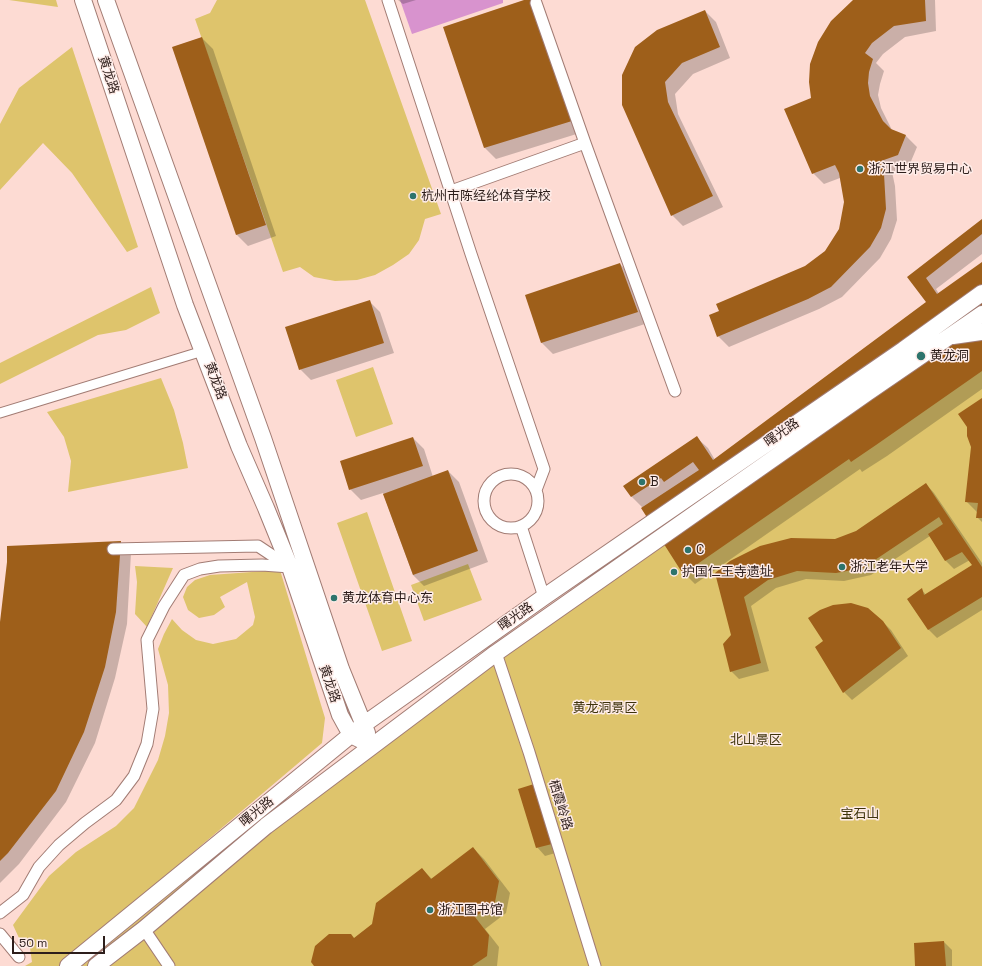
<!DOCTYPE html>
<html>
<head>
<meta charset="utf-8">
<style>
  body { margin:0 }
  #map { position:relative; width:982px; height:966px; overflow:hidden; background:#fddbd3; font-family:"Space Grotesk",sans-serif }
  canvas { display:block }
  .scale { position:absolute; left:12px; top:936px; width:93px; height:18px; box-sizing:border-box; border:2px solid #2d1e1b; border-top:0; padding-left:5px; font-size:12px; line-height:14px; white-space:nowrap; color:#2d1e1b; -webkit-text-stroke:3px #feece8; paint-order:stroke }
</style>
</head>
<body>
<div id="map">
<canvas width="982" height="966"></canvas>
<div class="scale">50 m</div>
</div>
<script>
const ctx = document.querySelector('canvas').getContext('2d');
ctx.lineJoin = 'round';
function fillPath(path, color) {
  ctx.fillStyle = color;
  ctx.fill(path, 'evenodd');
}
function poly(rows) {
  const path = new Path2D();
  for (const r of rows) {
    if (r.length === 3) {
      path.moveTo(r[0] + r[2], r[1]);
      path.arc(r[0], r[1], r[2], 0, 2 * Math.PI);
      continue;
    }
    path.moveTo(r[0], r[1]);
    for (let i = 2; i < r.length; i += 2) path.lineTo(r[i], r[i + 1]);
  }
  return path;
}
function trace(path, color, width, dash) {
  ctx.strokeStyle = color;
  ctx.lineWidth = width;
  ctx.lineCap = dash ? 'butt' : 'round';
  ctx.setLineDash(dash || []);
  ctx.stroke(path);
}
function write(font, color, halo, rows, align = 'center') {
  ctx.font = font + ' "Space Grotesk","Noto Sans SC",sans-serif';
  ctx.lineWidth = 3;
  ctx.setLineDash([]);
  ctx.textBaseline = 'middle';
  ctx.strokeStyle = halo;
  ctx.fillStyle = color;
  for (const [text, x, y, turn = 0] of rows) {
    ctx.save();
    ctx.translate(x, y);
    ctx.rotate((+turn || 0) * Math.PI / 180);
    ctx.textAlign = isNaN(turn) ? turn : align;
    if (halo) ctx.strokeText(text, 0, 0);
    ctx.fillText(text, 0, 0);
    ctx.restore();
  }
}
fillPath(poly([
  [9,0,56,0,58,7],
  [217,0,365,0,441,214,425,219,419,240,409,254,393,265,375,275,357,280,335,281,314,277,300,267,283,272,195,19,210,13],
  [72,47,138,247,127,252,72,173,43,143,0,190,0,124,19,88],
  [151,287,160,313,126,330,98,335,0,384,0,363],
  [982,304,982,966,82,966,219,854,428,694,814,424],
  [373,367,393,424,356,437,336,380],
  [161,378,174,410,183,443,188,468,68,492,71,461,64,437,47,412],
  [367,512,412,641,382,651,337,523],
  [468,564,482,600,424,621,411,585],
  [135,566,173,568,147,627,135,614,137,582],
  [280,570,325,718,322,743,59,966,25,966,32,962,30,948,19,938,13,925,49,876,76,852,116,826,134,808,158,760,165,736,169,713,168,685,158,649,164,634,172,619,182,630,196,640,213,644,236,639,253,625,255,617,247,582,220,597,225,607,214,615,199,618,188,610,183,597,187,587,195,580,210,575]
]), '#dec46c');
fillPath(poly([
  [400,0,503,0,503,3,412,34]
]), '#d893ce');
fillPath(poly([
  [398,0,416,0,403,4],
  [527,0,530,0,540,10,583,132,496,159,485,148,444,28],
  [854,0,935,0,936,31,905,37,883,54,876,63,884,71,880,84,878,95,881,108,892,130,906,136,917,147,909,166,892,172,895,186,897,220,891,239,880,258,842,297,819,309,729,347,718,336,826,252,840,229,845,202,840,178,824,184,813,173,812,98],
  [705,11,716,22,730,58,693,74,675,94,678,114,723,207,683,226,672,215,658,31],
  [202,38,213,49,276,236,248,246,237,235,173,48],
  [982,220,982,254,936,289,939,294,982,263,982,389,887,456,862,472,860,469,695,584,684,573,643,508,632,497,625,486,697,438,708,448,715,460,927,303,909,277],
  [620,264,631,275,648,323,553,354,542,343,526,296],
  [369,301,380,312,394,353,311,380,300,369],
  [982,399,982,522,977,517,978,513,966,501],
  [413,438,424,449,433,477,448,471,459,482,488,562,424,586,413,575,383,493,361,500,350,489],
  [926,484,934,493,982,563,982,610,937,638,929,630,908,600,922,590,926,595,973,565,970,560,954,569,946,561,930,536,871,575,844,581,806,579,776,588,751,606,769,671,739,679,731,671,733,635,717,574,835,540,856,532],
  [120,542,131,553,127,624,115,678,95,743,66,802,19,864,0,883,0,626],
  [882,621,891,630,908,656,852,700,844,692,824,641],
  [519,790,559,852,545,856,537,847],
  [473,848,484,859,510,893,506,913,485,929,499,947,497,966,315,966,355,939,373,924,422,869,432,879],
  [944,942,952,950,952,966,916,966]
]), '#0003');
fillPath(poly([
  [524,0,530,0,572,121,484,148,443,27],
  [853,0,925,0,926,21,894,26,872,43,865,53,873,59,869,72,868,83,870,96,883,121,891,129,906,135,898,155,881,161,884,174,886,209,881,228,870,247,831,287,808,299,717,337,709,315,719,311,716,304,805,266,825,251,839,229,844,202,839,173,835,165,812,174,784,109,811,98,809,82,810,64,818,42,831,21],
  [705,10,720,47,682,63,665,82,668,102,713,196,671,216,622,105,622,75,635,47,657,30],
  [202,37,266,225,236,235,172,47],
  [982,219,982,234,926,278,937,294,982,262,982,371,876,445,851,462,849,459,683,574,641,508,699,470,693,462,664,482,661,478,631,497,623,486,697,436,713,460,926,302,907,277],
  [620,263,638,312,541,343,525,295],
  [370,300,384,343,299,370,285,327],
  [982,398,982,518,976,518,978,503,965,502,971,447,967,436,967,427,958,414],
  [413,437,423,466,349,490,340,461],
  [448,470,478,551,413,575,383,494],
  [926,483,982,567,982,597,928,630,907,599,922,588,924,595,972,565,962,552,945,561,928,534,943,524,939,517,863,568,836,573,797,571,768,580,744,597,761,663,730,672,723,644,731,635,715,573,730,561,760,546,791,538,835,539,856,531],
  [121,541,116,612,105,667,84,732,56,791,8,853,0,861,0,622,7,562,7,546],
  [851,603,868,608,883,621,901,648,843,693,815,647,823,641,808,618,820,610,833,605],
  [534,784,552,844,536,848,518,789],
  [473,847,499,881,495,902,475,917,489,935,487,956,472,966,314,966,311,962,315,946,329,934,351,934,354,938,372,924,376,903,422,868,431,879],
  [944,941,946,966,915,966,914,943]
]), '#9e5f1a');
const pedestrian = poly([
  [0,413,203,351]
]);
const minor = poly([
  [388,0,471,254,544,469,536,490],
  [536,3,585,143,675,391],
  [451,191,585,143],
  [511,501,27],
  [521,526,544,597],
  [113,549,258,546,288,566],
  [496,653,529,752,595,966],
  [0,913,23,895,39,867,59,845,85,823,116,800,134,776,147,744,153,709,147,640,164,606,184,575,200,569,219,566,262,565,290,567],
  [144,929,169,966],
  [0,934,19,957]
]);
const secondary = poly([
  [83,0,185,305,239,446,266,508,290,567,340,715,351,735,361,740],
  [106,0,263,438,341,669,367,733],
  [953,336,982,332],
  [68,966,363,725,544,597,903,350,982,293],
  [96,966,144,929,266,826,496,653,867,393,982,314]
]);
trace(pedestrian, '#a27c74', 11);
trace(minor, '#a27c74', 13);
trace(secondary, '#a27c74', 18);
trace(pedestrian, '#fff', 9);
trace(minor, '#fff', 11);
trace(secondary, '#fff', 16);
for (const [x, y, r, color] of [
  [860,169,4,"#2d746c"],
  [413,196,4,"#2d746c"],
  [921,356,5,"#2d746c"],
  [642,482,4,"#2d746c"],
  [688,550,4,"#2d746c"],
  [842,567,4,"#2d746c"],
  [674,572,4,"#2d746c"],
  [334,598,4,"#2d746c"],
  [430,910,4,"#2d746c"]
]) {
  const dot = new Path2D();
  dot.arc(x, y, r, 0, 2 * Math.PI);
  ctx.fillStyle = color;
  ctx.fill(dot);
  trace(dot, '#feece8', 1.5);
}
write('13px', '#2d1e1b', '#feece8', [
  ["黄龙路",108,75,72],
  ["黄龙路",215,381,69],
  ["曙光路",782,433,-35],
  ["曙光路",516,617,-35],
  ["黄龙路",329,684,71],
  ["栖霞岭路",560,805,73],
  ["曙光路",257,812,-39]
]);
write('13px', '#2d1e1b', '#feece8', [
  ["浙江世界贸易中心",868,169],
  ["杭州市陈经纶体育学校",421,196],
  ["黄龙洞",930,356],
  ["B",650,482],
  ["C",696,550],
  ["浙江老年大学",850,567],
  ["护国仁王寺遗址",682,572],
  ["黄龙体育中心东",342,598],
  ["浙江图书馆",438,910]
], 'left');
write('13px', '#3e330b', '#feece8', [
  ["黄龙洞景区",605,708],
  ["北山景区",756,740],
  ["宝石山",860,814]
]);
</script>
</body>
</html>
